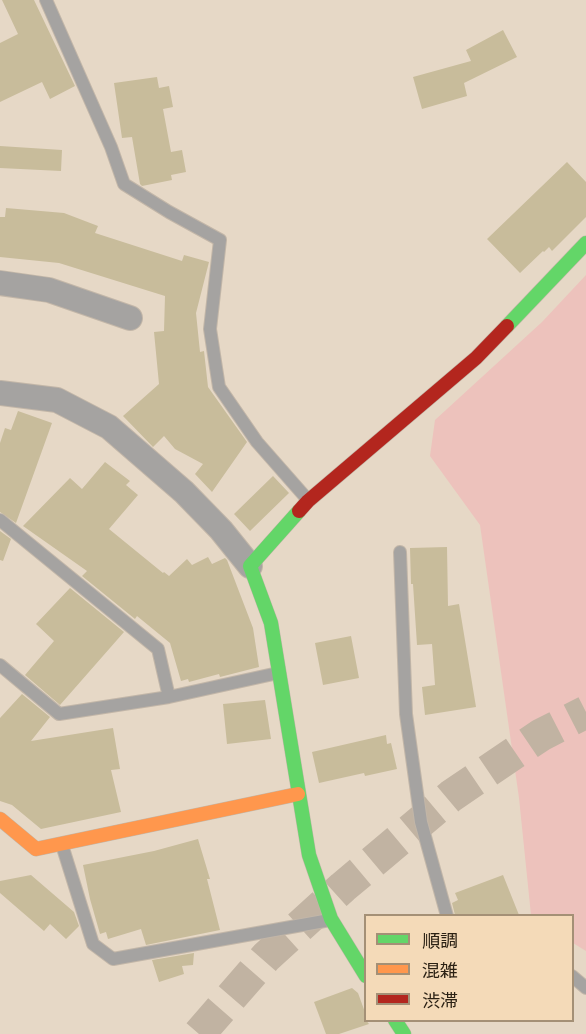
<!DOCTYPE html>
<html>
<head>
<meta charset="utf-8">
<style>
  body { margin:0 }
  #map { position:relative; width:586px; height:1034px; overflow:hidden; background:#e6d8c6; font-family:"Fira Sans","Noto Sans JP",sans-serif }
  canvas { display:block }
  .legend { position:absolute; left:364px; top:914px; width:210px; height:108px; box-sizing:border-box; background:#f4dab8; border:2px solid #a49076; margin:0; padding:8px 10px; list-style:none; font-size:18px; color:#2b2114 }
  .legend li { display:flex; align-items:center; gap:12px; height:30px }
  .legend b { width:30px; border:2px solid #a49076 }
</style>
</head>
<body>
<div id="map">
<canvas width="586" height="1034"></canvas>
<ul class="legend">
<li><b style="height:8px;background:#63d668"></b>順調</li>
<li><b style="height:8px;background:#ff974d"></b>混雑</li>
<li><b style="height:8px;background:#b3261e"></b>渋滞</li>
</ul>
</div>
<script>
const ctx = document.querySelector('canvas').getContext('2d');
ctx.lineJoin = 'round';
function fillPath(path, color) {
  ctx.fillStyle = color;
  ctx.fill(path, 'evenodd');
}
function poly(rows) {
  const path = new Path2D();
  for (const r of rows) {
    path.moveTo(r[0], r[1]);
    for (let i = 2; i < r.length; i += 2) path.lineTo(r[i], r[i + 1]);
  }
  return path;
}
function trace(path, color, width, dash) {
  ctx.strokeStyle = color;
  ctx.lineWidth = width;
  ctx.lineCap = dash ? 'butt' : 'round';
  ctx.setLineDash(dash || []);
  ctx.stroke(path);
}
fillPath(poly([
  [586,275,586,951,573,943,572,916,531,915,519,798,480,525,430,456,435,420,542,322]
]), '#edc2bc');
fillPath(poly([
  [2,0,34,0,75,86,50,99,42,82,0,102,0,43,18,34],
  [503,30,517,57,464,83,467,96,422,109,413,77,471,61,466,50],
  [157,77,159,88,169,86,173,107,163,109,171,152,182,150,186,172,171,175,172,180,142,186,140,184,132,137,122,138,114,83],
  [0,146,62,150,61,171,0,168],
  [567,162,586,182,586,217,552,251,549,247,544,252,543,251,520,273,487,239],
  [6,208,64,213,98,226,95,233,182,261,184,255,209,262,196,313,200,352,204,351,208,387,247,442,212,492,195,474,203,464,175,449,164,436,153,447,123,416,159,384,154,332,164,331,165,296,59,263,0,257,0,217,5,217],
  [18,411,52,423,16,523,0,512,0,443,5,428,11,430],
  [105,462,130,481,126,485,138,495,109,529,163,573,164,572,169,576,187,559,192,565,208,557,212,564,225,558,227,560,253,628,259,667,220,677,219,674,189,682,188,679,181,681,170,643,137,616,135,619,82,576,87,571,23,526,70,478,82,489],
  [273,476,289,493,250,531,234,514],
  [0,531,11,539,3,561,0,560],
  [447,547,448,606,459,604,476,707,425,715,422,687,435,685,432,644,417,645,413,584,411,584,410,548],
  [70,588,124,632,60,705,25,675,54,641,36,624],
  [351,636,359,678,323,685,315,643],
  [22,694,50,717,31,741,113,728,120,769,111,770,121,812,41,829,12,805,0,801,0,718],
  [265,700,271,739,227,744,223,704],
  [386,735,387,744,391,743,397,769,365,776,364,773,319,783,312,752],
  [198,839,210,879,207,879,220,930,146,945,141,929,108,939,106,932,100,934,90,899,83,865,154,851],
  [31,875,74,912,79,926,66,939,50,924,44,931,0,893,0,881],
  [503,875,519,915,455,915,452,903,458,900,455,893],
  [194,953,193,965,182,966,184,974,159,982,152,960],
  [352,988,358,993,366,1015,366,1020,369,1024,339,1034,326,1034,314,1002]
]), '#c8bc9b');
trace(poly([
  [199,1034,266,957,343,887,451,796,541,735,586,712]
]), '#c1b3a2', 33, [33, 16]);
const lane = poly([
  [46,0,111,147,124,184,169,212,220,240,210,329,219,387,257,442,308,500],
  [0,520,158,649,169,697],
  [400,552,406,714,421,822,447,916],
  [0,665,59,714,169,697,278,673],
  [62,845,93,944,113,959,330,920],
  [572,976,586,988]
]);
const street = poly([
  [0,283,49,290,130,318],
  [0,393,57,400,109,427,184,492,221,530,250,566]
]);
const fast = poly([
  [507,326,586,243],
  [299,511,250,566,271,623,309,855,331,919,366,976],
  [395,1020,404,1034]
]);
const slow = poly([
  [0,819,36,849,298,794]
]);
const jam = poly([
  [299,511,308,501,476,358,507,326]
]);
trace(lane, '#c2b6a8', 14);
trace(street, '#c2b6a8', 26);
trace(fast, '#c2b6a8', 15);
trace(slow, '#c2b6a8', 15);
trace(jam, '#c2b6a8', 15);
trace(lane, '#a5a3a1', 12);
trace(street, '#a5a3a1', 24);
trace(fast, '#63d668', 14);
trace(slow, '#ff974d', 14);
trace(jam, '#b3261e', 14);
</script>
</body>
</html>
